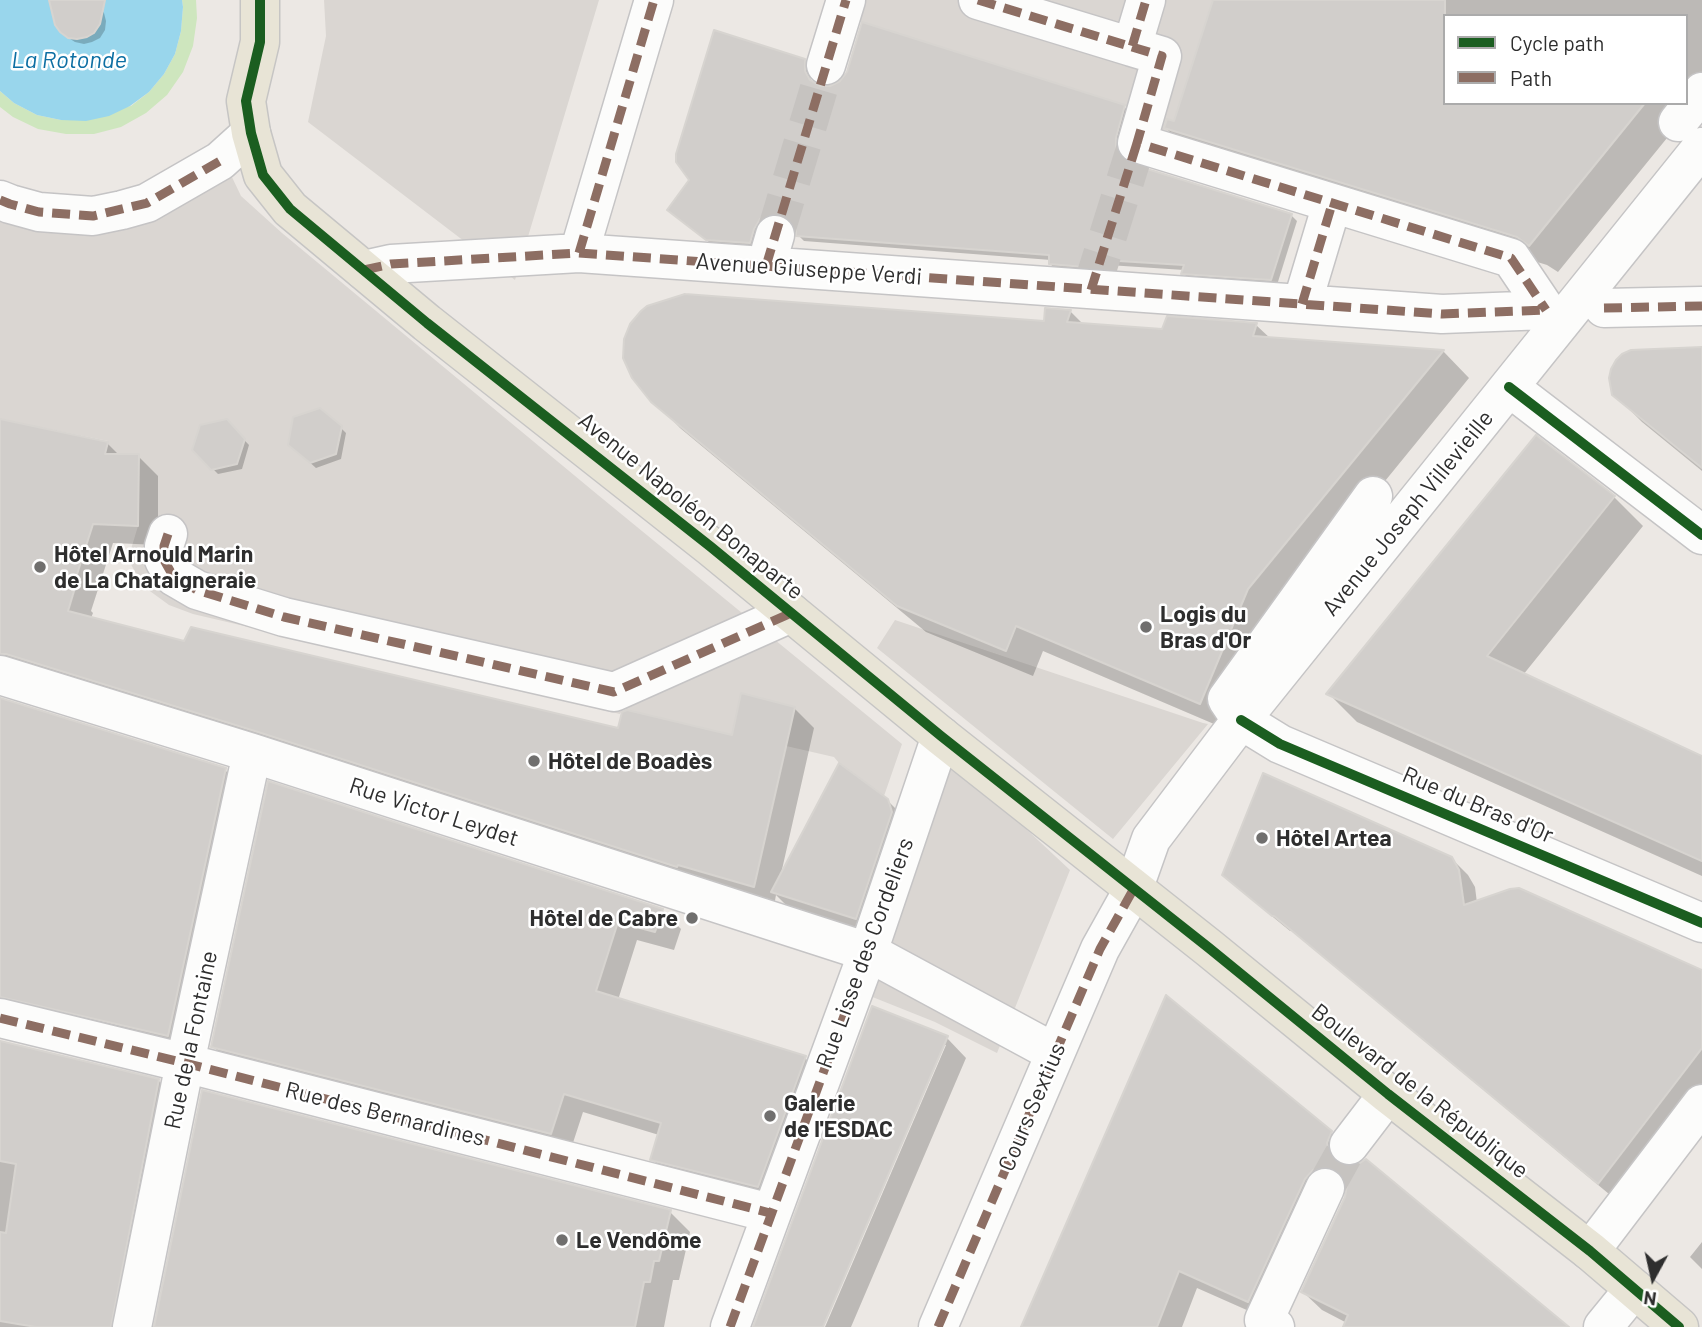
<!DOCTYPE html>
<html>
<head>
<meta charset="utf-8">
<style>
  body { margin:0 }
  #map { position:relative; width:1702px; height:1327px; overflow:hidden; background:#ece8e4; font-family:Barlow,sans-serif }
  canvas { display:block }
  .legend { position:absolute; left:1443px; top:14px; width:245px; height:91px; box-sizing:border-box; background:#fff; border:2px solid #ababab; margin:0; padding:9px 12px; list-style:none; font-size:21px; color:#2e2e2e }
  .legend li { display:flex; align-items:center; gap:14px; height:35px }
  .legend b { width:35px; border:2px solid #ababab }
  .north { position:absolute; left:1618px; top:1243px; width:70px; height:70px; -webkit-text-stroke:5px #fff; paint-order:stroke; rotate:188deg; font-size:19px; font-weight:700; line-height:28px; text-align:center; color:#2e2e2e }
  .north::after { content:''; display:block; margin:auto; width:24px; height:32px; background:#2e2e2e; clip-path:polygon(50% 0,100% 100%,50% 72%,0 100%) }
</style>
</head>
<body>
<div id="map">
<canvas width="1702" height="1327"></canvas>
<ul class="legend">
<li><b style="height:9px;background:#1b5e20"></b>Cycle path</li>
<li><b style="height:9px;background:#8d6e63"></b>Path</li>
</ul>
<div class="north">N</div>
</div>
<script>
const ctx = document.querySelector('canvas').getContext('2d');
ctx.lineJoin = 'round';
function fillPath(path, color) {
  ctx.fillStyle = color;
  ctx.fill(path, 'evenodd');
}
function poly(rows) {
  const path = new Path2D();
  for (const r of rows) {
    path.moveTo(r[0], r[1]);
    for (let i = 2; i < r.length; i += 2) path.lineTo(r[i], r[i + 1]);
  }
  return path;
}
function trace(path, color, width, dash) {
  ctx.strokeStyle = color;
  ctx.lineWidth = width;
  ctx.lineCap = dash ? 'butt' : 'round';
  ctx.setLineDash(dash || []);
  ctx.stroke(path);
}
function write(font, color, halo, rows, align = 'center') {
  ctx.font = font + ' Barlow,sans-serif';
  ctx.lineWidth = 5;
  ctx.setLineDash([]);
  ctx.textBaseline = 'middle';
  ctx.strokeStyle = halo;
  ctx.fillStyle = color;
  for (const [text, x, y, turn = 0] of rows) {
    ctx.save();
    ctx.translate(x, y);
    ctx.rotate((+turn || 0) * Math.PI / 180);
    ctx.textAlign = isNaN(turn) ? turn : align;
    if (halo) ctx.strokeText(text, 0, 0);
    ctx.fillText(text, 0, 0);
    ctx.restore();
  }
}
fillPath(poly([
  [182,0,196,0,197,18,193,46,183,72,167,95,146,113,121,127,94,134,66,134,38,129,13,117,0,107,0,91,14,103,37,115,61,120,131,106,149,92,164,74,175,54,181,31,183,7]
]), '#cee6be');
fillPath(poly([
  [324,0,599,0,515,280,308,122,326,36],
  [833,0,1213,0,1161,161,1113,147,1126,106,855,20],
  [230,173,241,196,282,233,598,495,902,744,884,796,839,763,834,757,786,746,794,707,741,694,732,735,623,709,620,714,193,614,169,605,143,586,128,559,138,526,139,454,105,454,108,441,0,419,0,220,51,232,98,231],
  [895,620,1203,723,1208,724,1113,839,877,648],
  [947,755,1070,870,997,1053,935,1022,865,994]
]), '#dad6d2');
fillPath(poly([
  [0,0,182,0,183,7,181,31,175,54,164,74,149,92,130,106,109,116,86,121,61,120,37,115,14,103,0,91]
]), '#99d6ec');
fillPath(poly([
  [61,0,94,0,104,13,106,21,105,30,100,38,92,42,84,44,75,42,67,37],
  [1215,0,1702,0,1702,95,1558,272,1547,265,1194,156,1166,128,1175,123],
  [1445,16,1686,16,1686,103,1445,103],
  [804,61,810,67,810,78,814,84,820,88,1124,107,1130,113,1121,145,1121,157,1125,162,1291,215,1297,221,1277,285,1189,279,1183,273,1184,270,1093,264,1091,272,1057,270,1050,264,1051,260,804,241,798,235,795,223,788,219,777,219,756,249,714,246,676,216],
  [1070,311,1084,325,1163,331,1256,325,1271,339,1443,351,1469,378,1275,616,1228,730,1043,651,1033,676,926,632,680,428,653,400,1046,322],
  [1702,349,1702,471,1642,422,1614,394],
  [0,421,107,443,120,456,138,456,158,476,158,545,113,543,91,611,93,613,91,618,185,643,619,730,733,737,794,708,814,728,781,874,887,800,909,822,877,939,794,913,776,895,774,906,0,687],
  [226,421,249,445,242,469,218,474,194,450],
  [341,428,346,433,341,459,316,468,296,450],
  [1536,438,1614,497,1643,526,1523,675,1702,758,1702,876,1357,722,1329,694],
  [0,700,225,770,245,790,188,1055,0,1030],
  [270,784,662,910,681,929,674,950,637,940,618,1000,805,1058,824,1077,777,1205,671,1178,652,1159,659,1135,583,1112,570,1152,232,1066,213,1046],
  [1451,858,1468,875,1475,887,1477,903,1702,972,1702,1084,1615,1199,1292,931,1290,931,1240,890,1224,874],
  [947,1038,966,1058,851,1327,825,1327,946,1045,942,1045,821,1327,755,1327],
  [0,1042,159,1081,179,1101,133,1327,0,1327],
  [1331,1133,1350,1151,1345,1162,1346,1169,1566,1327,1343,1327,1345,1322,1322,1310,1303,1292,1347,1198,1348,1185,1342,1184,1267,1319,1197,1288,1182,1327,1023,1327],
  [670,1212,690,1232,679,1280,673,1280,664,1327,156,1327],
  [1702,1242,1702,1269,1690,1257]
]), '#0003');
const building = poly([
  [49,0,105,0,100,24,94,33,87,37,77,39,68,38,60,32,55,25,49,0],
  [1213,0,1445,0,1445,103,1645,103,1529,246,1517,237,1164,128,1167,119,1174,121,1213,0],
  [862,22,1125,105,1116,138,1116,149,1122,158,1131,164,1292,214,1271,280,1181,274,1184,265,1087,259,1085,267,1049,264,1049,255,796,236,796,229,791,220,780,214,770,214,760,219,754,229,750,243,706,240,667,210,689,180,676,162,676,154,714,30,805,59,805,71,810,80,820,86,830,86,840,81,847,72,862,22],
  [685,294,1044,321,1045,308,1071,310,1067,322,1162,329,1167,316,1257,323,1253,336,1444,350,1248,589,1200,704,1016,626,1006,651,897,606,651,402,632,378,623,358,624,339,630,324,641,311,647,306,685,294],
  [1702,347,1702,468,1612,395,1609,378,1611,369,1616,360,1622,354,1631,350,1702,347],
  [320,408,342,426,336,454,310,463,288,445,293,417,320,408],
  [0,419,108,442,105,454,139,454,138,526,93,524,72,590,74,591,68,611,184,641,191,627,618,728,622,712,627,710,732,735,741,693,795,707,754,887,678,865,677,867,258,732,6,654,0,654,0,419],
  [227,419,245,439,237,464,211,470,192,450,200,425,227,419],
  [1536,435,1615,496,1487,656,1702,756,1702,861,1326,694,1536,435],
  [0,698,226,768,168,1036,0,997,0,698],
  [839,763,888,799,892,812,856,919,771,892,839,763],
  [1263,773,1452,857,1459,870,1464,905,1510,889,1519,888,1702,970,1702,1048,1598,1184,1274,916,1272,916,1222,875,1263,773],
  [268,781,663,909,655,932,618,922,596,991,806,1056,758,1187,650,1160,661,1123,564,1094,551,1134,211,1047,268,781],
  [1166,995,1332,1131,1327,1143,1329,1154,1335,1162,1347,1167,1357,1165,1366,1159,1569,1327,1343,1327,1348,1315,1301,1292,1345,1197,1347,1185,1342,1175,1334,1168,1324,1166,1313,1170,1305,1179,1248,1302,1179,1271,1157,1327,1021,1327,1166,995],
  [872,1006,948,1036,823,1327,753,1327,872,1006],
  [0,1041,159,1079,111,1327,36,1327,0,1321,0,1232,6,1233,16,1164,0,1161,0,1041],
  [202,1090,671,1210,659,1261,654,1261,650,1282,644,1282,635,1327,154,1327,202,1090]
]);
fillPath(building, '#d1cecb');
trace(building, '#d7d4d0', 2);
trace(poly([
  [775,235,826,65],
  [1091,290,1137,143],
  [1325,1188,1349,1145]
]), '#c6c3c0', 38, [38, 19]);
const minor = poly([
  [978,0,1132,47,1146,0],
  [1132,47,1162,56,1137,143,1511,258,1546,310],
  [826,65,846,0],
  [1678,122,1702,92],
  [0,200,10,204,39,212,93,216,122,210,147,203,220,161,251,133],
  [579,253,654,0],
  [766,266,775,235],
  [364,270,391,264,579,253,1442,314,1546,310],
  [1302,304,1332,204],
  [1604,308,1702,306],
  [1509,387,1702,535],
  [1373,496,1227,699,1241,720,1280,744,1702,923],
  [168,534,164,546,164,560,173,576,197,590,284,617,614,692,791,613],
  [0,675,252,753,868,952,1055,1053],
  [0,1018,185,1063,770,1213],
  [1349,1145,1388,1094],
  [1590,1251,1702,1104],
  [132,1327,185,1063,252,753],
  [730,1327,868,952,941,736],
  [938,1327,1100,949,1133,890,1151,839,1241,720,1702,147],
  [1275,1327,1264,1320,1325,1188],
  [1603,1327,1634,1289]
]);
const major = poly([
  [260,0,260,42,246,101,251,133,263,175,290,209,427,323,711,547,941,736,1209,948,1388,1094,1590,1251,1679,1327]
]);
trace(minor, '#c5c4c5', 41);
trace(major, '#c6c5c4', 41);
trace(minor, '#fcfcfb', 38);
trace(major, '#e8e4d6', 38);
trace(poly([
  [978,0,1132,47,1146,0],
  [1132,47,1162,56,1137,143,1511,258,1546,310],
  [0,200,10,204,39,212,93,216,147,203,220,161],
  [579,253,654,0],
  [766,266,846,0],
  [364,270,391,264,579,253,1442,314,1546,310],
  [1091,290,1137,143],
  [1302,304,1332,204],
  [1604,308,1702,306],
  [168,534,164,546,164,560,173,576,197,590,284,617,614,692,791,613],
  [0,1018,185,1063,770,1213],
  [730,1327,855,986],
  [938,1327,1100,949,1133,890]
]), '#8d6e63', 9, [18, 9]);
trace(poly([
  [260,0,260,42,246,101,251,133,263,175,290,209,427,323,711,547,941,736,1209,948,1388,1094,1590,1251,1679,1327],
  [1509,387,1702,535],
  [1241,720,1280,744,1702,923]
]), '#1b5e20', 10);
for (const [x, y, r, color] of [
  [40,567,7,"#706f6e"],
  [1146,627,7,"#706f6e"],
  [534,761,7,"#706f6e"],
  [1262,838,7,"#706f6e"],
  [692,918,7,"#706f6e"],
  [770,1116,7,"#706f6e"],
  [562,1240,7,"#706f6e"]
]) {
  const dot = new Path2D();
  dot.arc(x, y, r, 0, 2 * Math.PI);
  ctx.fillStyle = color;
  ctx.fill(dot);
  trace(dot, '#fff', 2.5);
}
write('23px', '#2e2e2e', '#fff', [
  ["Avenue Giuseppe Verdi",809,269,4],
  ["Avenue Napoléon Bonaparte",691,506,39],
  ["Avenue Joseph Villevieille",1408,513,-51],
  ["Rue du Bras d'Or",1478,805,23],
  ["Rue Victor Leydet",434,812,18],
  ["Rue Lisse des Cordeliers",865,953,-70],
  ["Rue de la Fontaine",191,1040,-78],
  ["Boulevard de la République",1420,1091,38],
  ["Cours Sextius",1032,1107,-67],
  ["Rue des Bernardines",385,1114,14]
]);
write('bold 23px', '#2e2e2e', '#fff', [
  ["Hôtel Arnould Marin",54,554],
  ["de La Chataigneraie",54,580],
  ["Logis du",1160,614],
  ["Bras d'Or",1160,640],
  ["Hôtel de Boadès",548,761],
  ["Hôtel Artea",1276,838],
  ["Hôtel de Cabre",678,918,"right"],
  ["Galerie",784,1103],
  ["de l'ESDAC",784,1129],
  ["Le Vendôme",576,1240]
], 'left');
write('italic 24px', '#0d6fa3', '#fff', [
  ["La Rotonde",69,60]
]);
</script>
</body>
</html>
